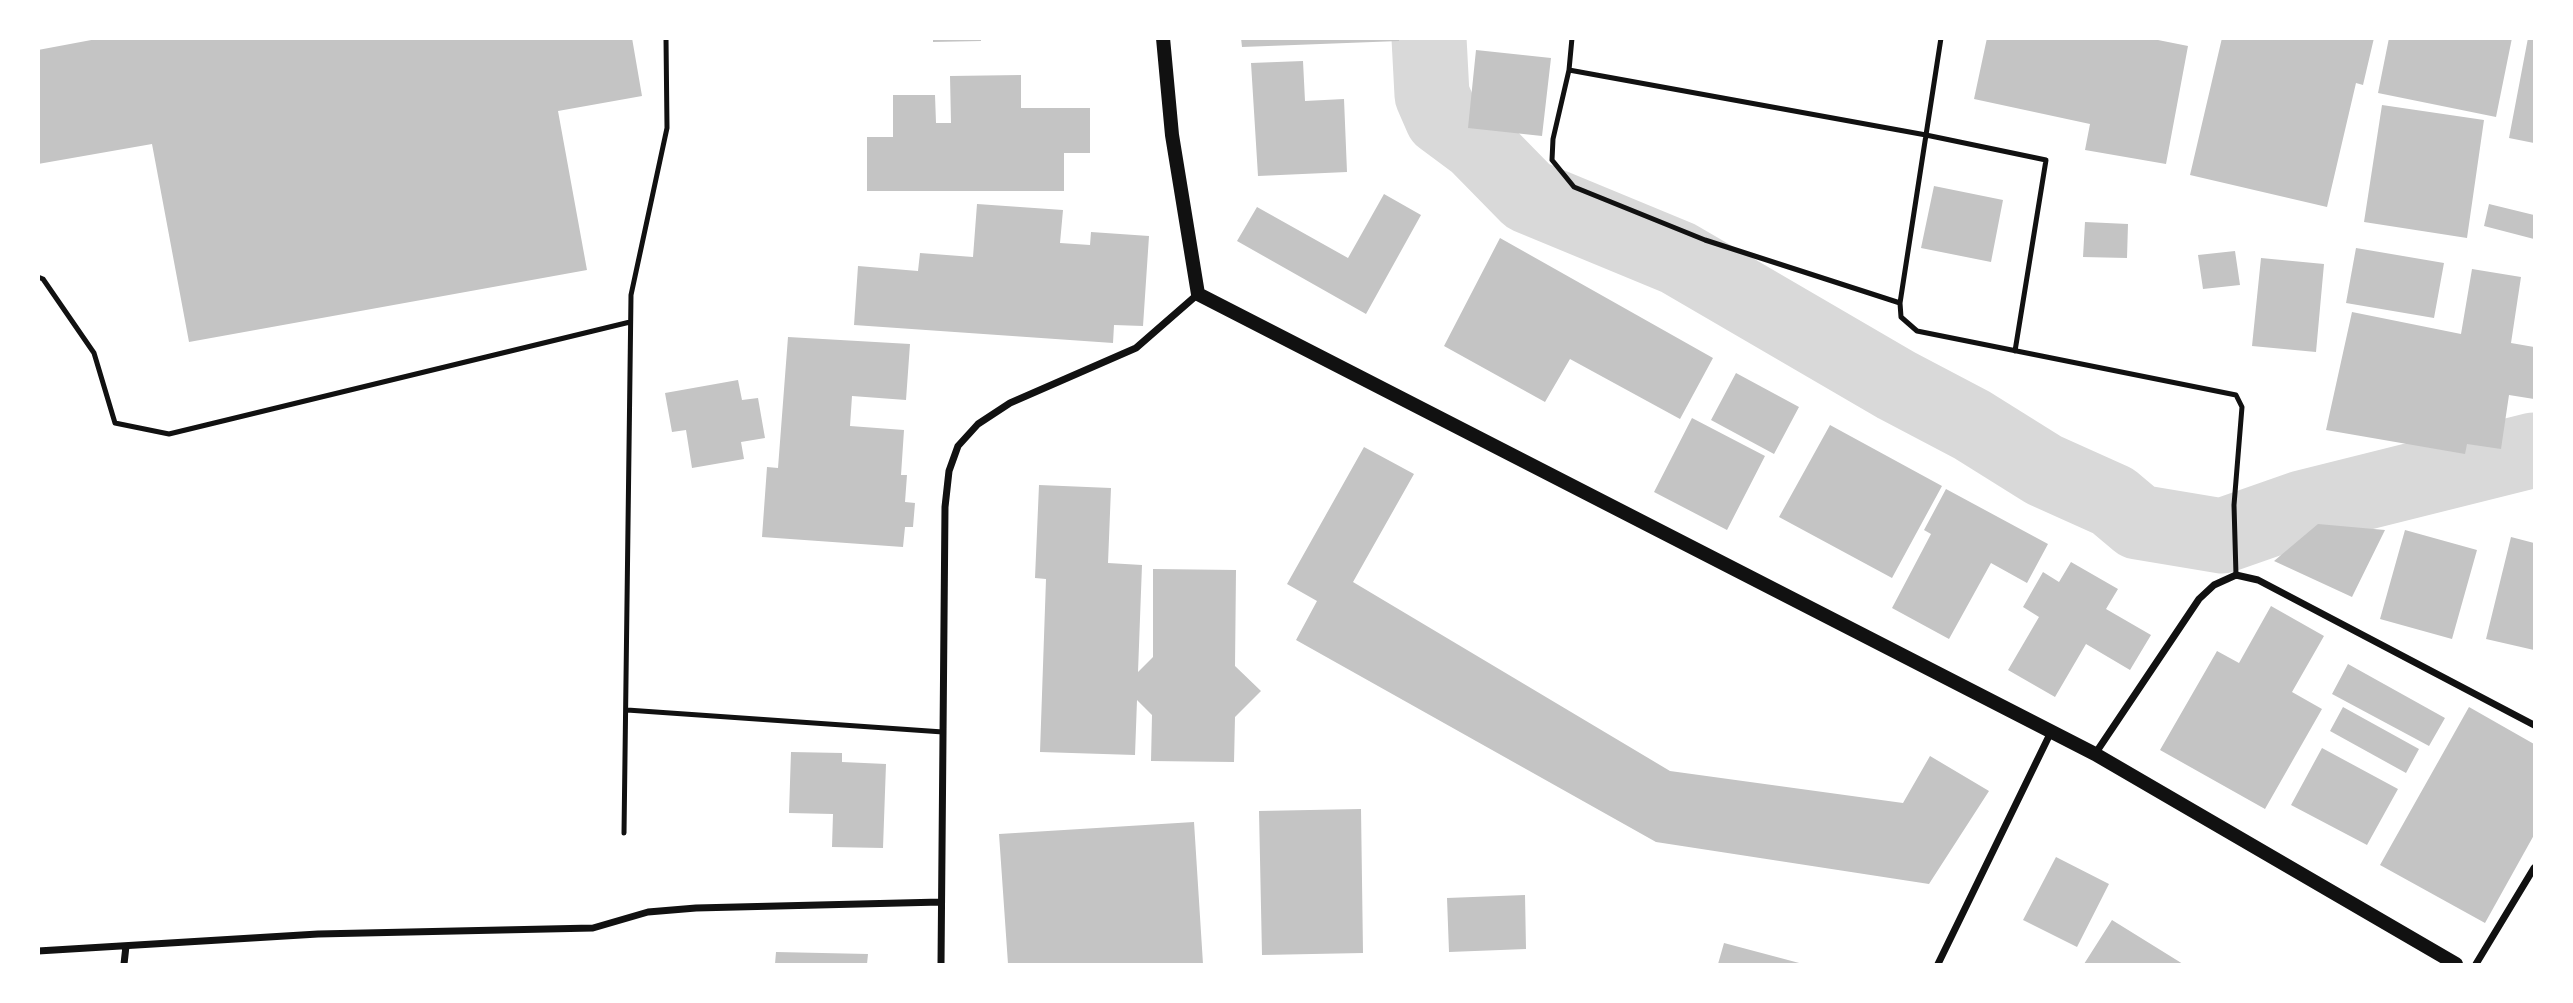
<!DOCTYPE html>
<html>
<head>
<meta charset="utf-8">
<style>
  body { margin:0 }
  #map { position:relative; width:2573px; height:1003px; overflow:hidden; background:#fff; font-family:Inter,sans-serif }
  canvas { display:block }
  .frame { position:absolute; inset:0; border:40px solid #fff; pointer-events:none }
</style>
</head>
<body>
<div id="map">
<canvas width="2573" height="1003"></canvas>
<div class="frame"></div>
</div>
<script>
const ctx = document.querySelector('canvas').getContext('2d');
ctx.lineJoin = 'round';
function poly(rows) {
  const path = new Path2D();
  for (const r of rows) {
    path.moveTo(r[0], r[1]);
    for (let i = 2; i < r.length; i += 2) path.lineTo(r[i], r[i + 1]);
  }
  return path;
}
function trace(path, color, width, dash) {
  ctx.strokeStyle = color;
  ctx.lineWidth = width;
  ctx.lineCap = dash ? 'butt' : 'round';
  ctx.setLineDash(dash || []);
  ctx.stroke(path);
}
function fillPath(path, color) {
  ctx.fillStyle = color;
  ctx.fill(path, 'evenodd');
}
trace(poly([
  [1429,38,1432,95,1442,118,1477,144,1528,196,1678,258,1896,385,1972,425,2044,470,2113,501,2138,522,2222,536,2302,508,2534,450]
]), '#d9d9d9', 75);
fillPath(poly([
  [102,38,632,38,642,96,558,111,587,270,189,342,152,144,38,164,38,50],
  [933,38,981,38,981,41,933,42],
  [1241,38,1399,38,1399,41,1242,47],
  [1987,38,2148,38,2188,46,2166,164,2085,150,2090,124,1974,99],
  [2222,38,2374,38,2363,85,2356,83,2327,207,2190,175],
  [2389,38,2512,38,2496,117,2378,93],
  [2528,38,2534,38,2534,143,2509,138],
  [1476,50,1551,58,1542,136,1468,128],
  [1303,61,1305,101,1344,99,1347,172,1258,176,1251,63],
  [1021,75,1021,108,1090,108,1090,153,1064,153,1064,191,867,191,867,137,893,137,893,95,935,95,936,123,951,123,950,76],
  [2382,105,2484,120,2467,238,2364,222],
  [1934,186,2003,200,1991,262,1921,248],
  [1384,194,1421,215,1366,314,1237,241,1257,207,1348,258],
  [977,204,1063,210,1060,243,1090,245,1091,232,1149,236,1143,326,1114,325,1113,343,854,325,858,266,918,271,920,253,973,257],
  [2489,204,2534,215,2534,239,2484,226],
  [2085,222,2128,224,2127,258,2083,257],
  [1500,238,1713,358,1680,419,1570,359,1545,402,1444,346],
  [2356,248,2444,263,2434,318,2346,303],
  [2235,251,2240,285,2203,289,2198,255],
  [2261,258,2324,264,2316,352,2252,346],
  [2472,269,2521,277,2511,343,2534,347,2534,399,2509,395,2501,449,2467,444,2465,454,2326,430,2352,312,2461,334],
  [788,337,910,344,906,400,852,396,850,426,904,430,901,475,907,475,905,502,915,503,913,527,905,527,903,547,762,537,767,467,778,468],
  [1736,373,1799,407,1774,454,1711,420],
  [738,380,742,400,758,398,765,438,741,442,744,459,692,468,686,430,672,432,665,393],
  [1692,418,1765,456,1727,530,1654,492],
  [1830,425,1942,486,1892,578,1779,517],
  [1364,447,1414,474,1353,582,1670,771,1903,803,1930,756,1989,791,1929,884,1656,842,1296,640,1317,601,1287,584],
  [1039,485,1111,488,1108,563,1142,565,1138,672,1153,657,1153,569,1236,570,1235,666,1261,691,1235,717,1234,762,1151,761,1152,715,1137,700,1135,755,1040,752,1046,579,1035,578],
  [1946,489,2048,544,2027,583,1991,563,1949,639,1892,608,1931,534,1924,530],
  [2318,524,2385,530,2352,597,2274,561],
  [2405,530,2477,550,2452,639,2380,619],
  [2511,537,2534,543,2534,650,2486,639],
  [2071,562,2118,589,2106,609,2151,635,2130,670,2086,644,2055,697,2008,670,2039,617,2023,607,2043,572,2059,582],
  [2271,606,2324,636,2292,692,2322,709,2265,809,2160,750,2217,651,2239,663],
  [2348,664,2445,718,2429,746,2332,694],
  [2343,707,2419,749,2406,773,2330,731],
  [2469,707,2534,744,2534,835,2485,923,2380,865],
  [2322,748,2398,789,2367,845,2291,805],
  [791,752,842,753,842,762,886,764,883,848,832,847,833,814,789,813],
  [1361,809,1363,953,1262,955,1259,811],
  [1194,822,1203,964,1008,964,999,834],
  [2056,857,2109,884,2077,947,2023,920],
  [1525,895,1526,949,1449,952,1447,898],
  [2112,920,2183,964,2084,964],
  [1724,943,1803,964,1718,964],
  [776,952,868,954,867,964,775,964]
]), '#c4c4c4');
trace(poly([
  [1572,38,1569,70,1553,139,1552,160,1574,187,1705,240,1900,303],
  [1941,38,1900,303,1901,317,1917,331,2236,395,2242,407,2234,505,2236,575],
  [1569,70,1926,135,2046,160,2015,351],
  [38,277,43,279,94,353,115,423,169,434,630,322],
  [627,710,943,732],
  [624,833,631,295,667,128,666,38]
]), '#111', 5);
trace(poly([
  [2095,754,2199,599,2214,585,2236,575,2258,580,2534,725],
  [38,951,318,934,593,928,648,912,696,908,941,902],
  [124,964,126,946],
  [941,964,945,507,949,471,958,446,978,424,1010,403,1136,348,1198,294],
  [1938,964,2050,734],
  [2476,964,2534,868]
]), '#111', 7);
trace(poly([
  [1163,38,1172,135,1198,294,2095,754,2456,964]
]), '#111', 14);
</script>
</body>
</html>
